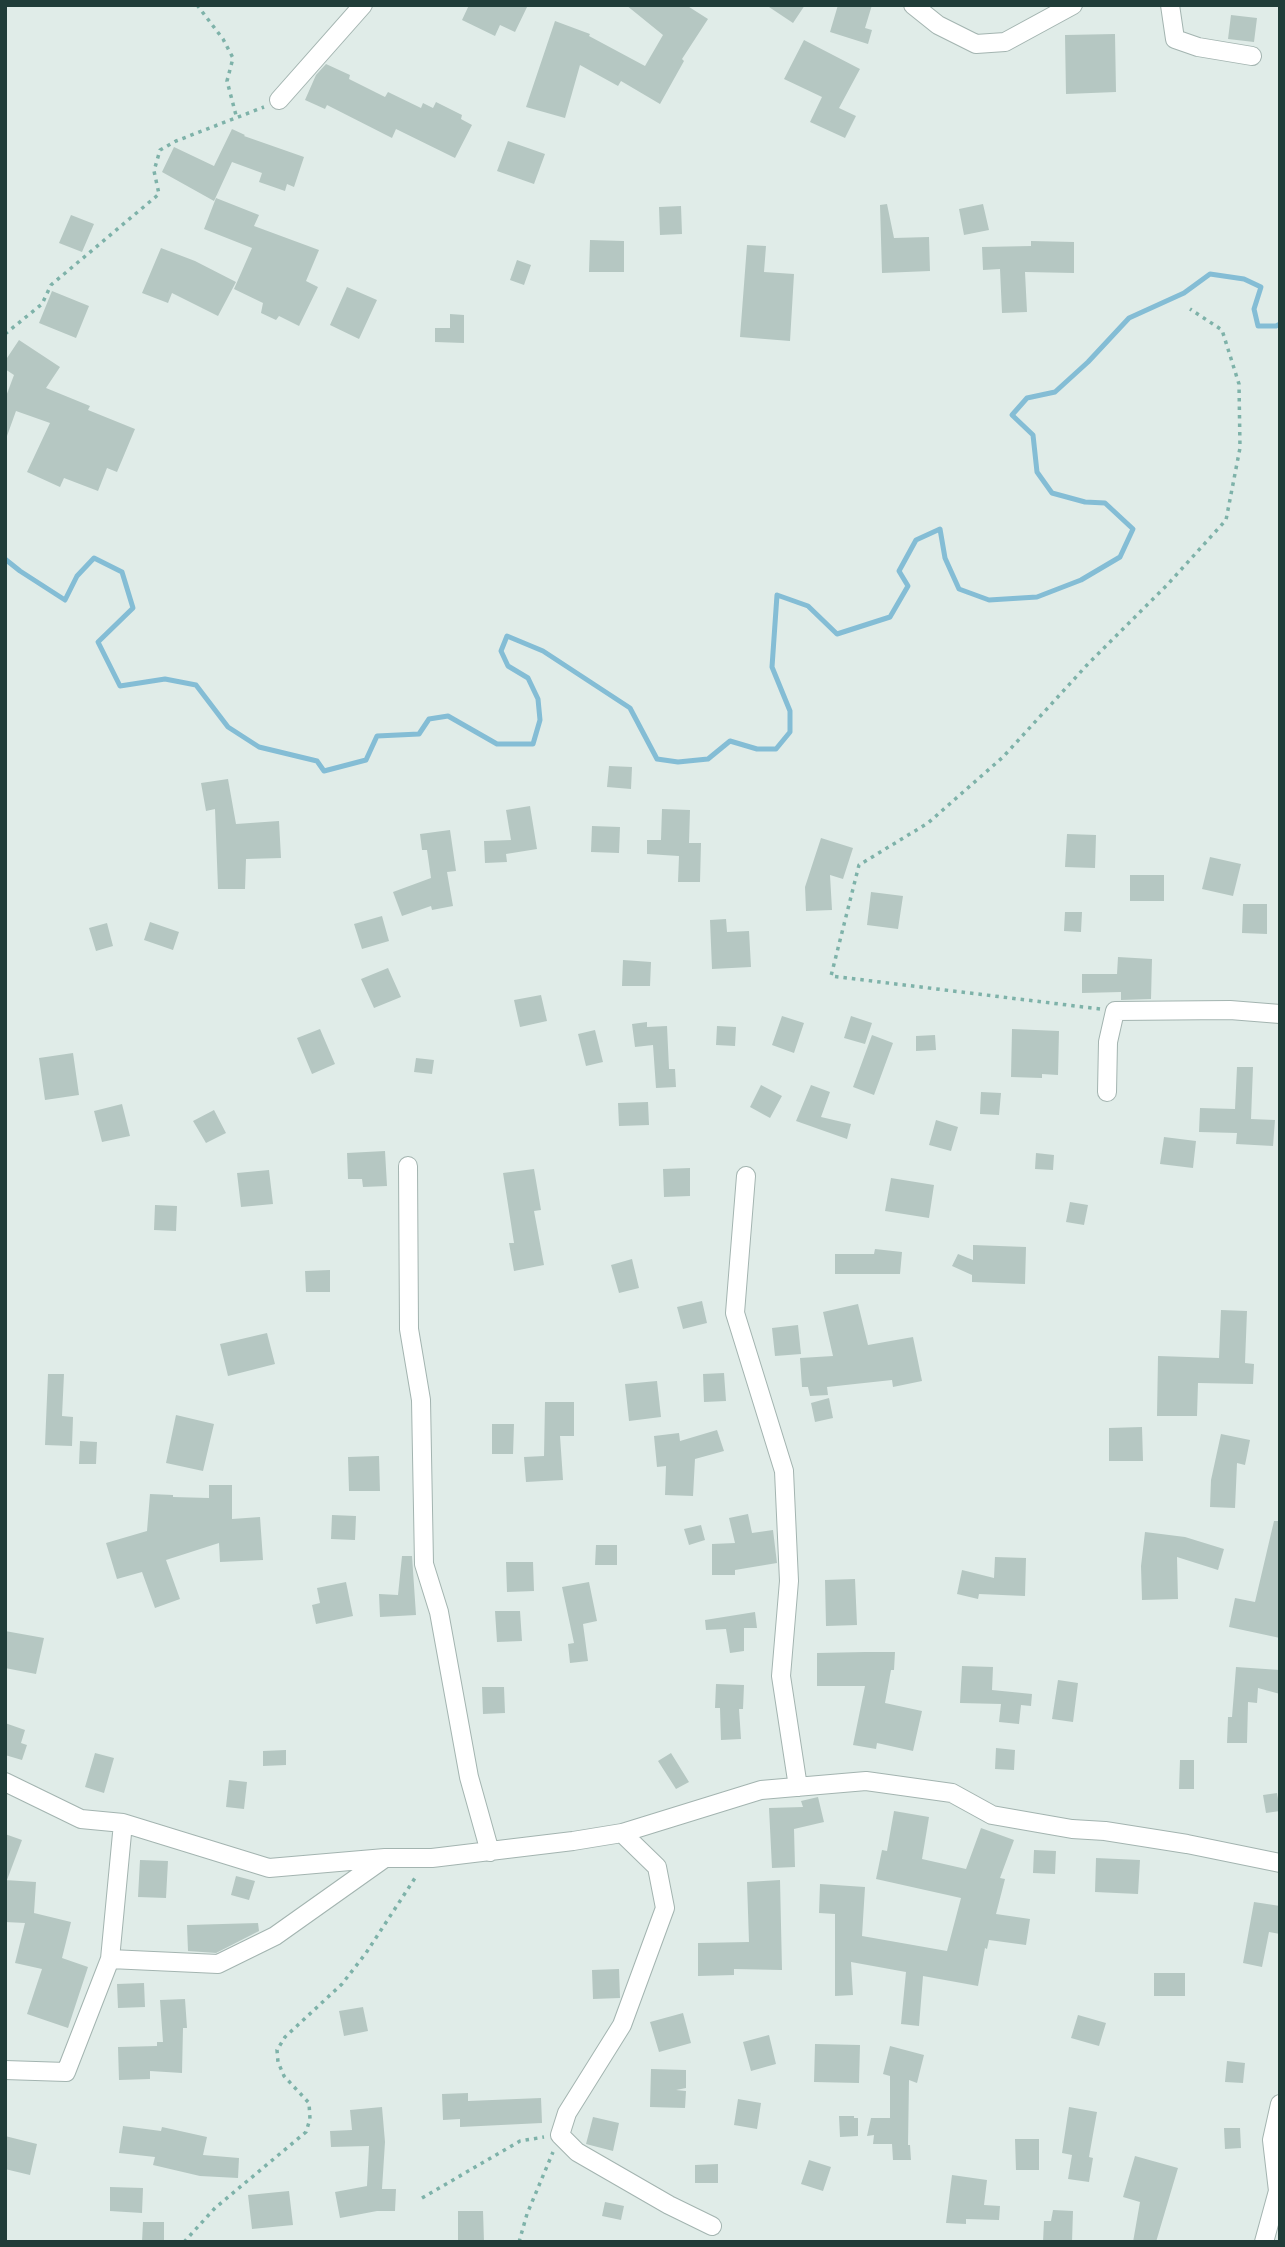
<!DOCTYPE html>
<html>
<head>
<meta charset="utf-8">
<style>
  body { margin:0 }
  #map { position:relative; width:1285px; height:2247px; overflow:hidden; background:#e0ece8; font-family:Overpass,sans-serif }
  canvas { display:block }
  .frame { position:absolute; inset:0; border:7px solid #203d39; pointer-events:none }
</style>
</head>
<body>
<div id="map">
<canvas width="1285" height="2247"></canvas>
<div class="frame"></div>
</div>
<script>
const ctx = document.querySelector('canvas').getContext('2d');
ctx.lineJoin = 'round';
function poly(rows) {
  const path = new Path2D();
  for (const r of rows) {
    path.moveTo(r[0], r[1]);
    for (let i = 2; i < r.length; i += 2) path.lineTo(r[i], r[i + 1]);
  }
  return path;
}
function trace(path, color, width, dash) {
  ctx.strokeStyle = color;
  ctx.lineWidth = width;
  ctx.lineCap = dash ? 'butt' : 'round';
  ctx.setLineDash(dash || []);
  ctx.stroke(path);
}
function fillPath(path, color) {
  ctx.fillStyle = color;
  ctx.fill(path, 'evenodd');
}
trace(poly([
  [5,559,20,571,65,600,77,576,94,558,122,572,133,608,98,642,120,686,165,679,196,685,228,727,259,747,317,761,324,771,366,760,377,736,419,734,429,719,448,716,497,744,533,744,540,720,538,699,528,678,508,666,501,651,507,636,543,651,630,708,657,759,678,762,708,759,730,741,757,749,776,749,790,732,790,711,772,667,777,595,808,606,837,634,890,617,908,586,899,571,916,540,940,529,945,558,959,589,989,600,1037,597,1081,580,1120,557,1133,529,1105,503,1085,502,1052,493,1037,472,1033,435,1012,415,1027,398,1055,392,1088,362,1129,318,1184,293,1210,274,1244,279,1261,287,1254,309,1258,326,1276,326,1280,324]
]), '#84bdd5', 5);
fillPath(poly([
  [469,5,528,5,515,32,500,25,495,36,462,20],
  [626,5,686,5,708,19,682,59,684,61,660,104,621,81,618,86,580,65,565,118,526,107,555,21,590,34,589,36,645,66,663,35],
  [766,5,805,5,793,23],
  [838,5,872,5,865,28,872,30,868,44,830,32],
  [1231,15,1257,18,1254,42,1228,39],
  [1115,34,1116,92,1066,94,1065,35],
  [804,40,860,69,839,108,856,116,845,138,810,122,822,97,784,79],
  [326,64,350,75,349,79,385,97,388,92,421,108,423,103,433,108,436,102,462,115,461,119,472,125,455,158,396,129,392,138,327,105,325,109,305,100,316,75],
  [232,129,245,135,244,136,304,157,294,187,287,184,285,191,259,182,262,173,232,162,214,201,162,172,174,147,214,166],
  [508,141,545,154,534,184,497,171],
  [216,198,259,215,254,226,319,250,306,281,318,287,299,326,279,316,276,320,261,313,263,303,234,289,252,248,204,229],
  [887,204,894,238,929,237,930,271,882,273,880,205],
  [983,204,989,230,964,235,959,209],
  [681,206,682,234,660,235,659,207],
  [71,215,94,224,82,252,59,243],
  [590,240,624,241,624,272,589,272],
  [1031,241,1074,242,1074,273,1025,272,1027,312,1002,313,1000,269,983,270,982,247,1031,246],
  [747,245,766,246,764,272,794,274,790,341,740,337],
  [161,248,195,261,236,282,218,316,172,293,168,303,142,293],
  [517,260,531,265,524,285,510,280],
  [347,287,377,300,359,339,330,325],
  [52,291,89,306,76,338,39,323],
  [450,314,464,315,464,343,435,342,435,328,450,328],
  [19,340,60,367,46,388,90,406,88,410,135,429,117,472,107,468,98,491,64,478,60,487,27,472,50,423,16,411,7,436,5,436,5,399,14,375,5,369,5,361],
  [609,766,632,767,631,789,607,787],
  [228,779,236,824,279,821,281,858,246,859,245,889,218,889,215,809,206,811,201,783],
  [530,806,537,849,506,854,507,862,485,863,484,841,511,840,506,810],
  [662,809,690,810,689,843,701,843,700,882,678,882,679,856,647,854,647,840,661,840],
  [592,826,620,827,619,853,591,852],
  [450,830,456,871,447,872,453,906,432,910,431,906,402,916,393,892,431,878,427,850,422,850,420,834],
  [1067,834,1096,835,1095,868,1065,867],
  [821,838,853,848,843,879,830,875,832,910,806,911,805,887],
  [1210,857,1241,864,1233,896,1202,889],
  [1130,875,1164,875,1164,901,1130,901],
  [871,892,903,896,898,929,867,925],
  [1243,904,1267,904,1267,934,1242,933],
  [1065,912,1082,912,1081,932,1064,931],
  [382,916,389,941,362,949,354,924],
  [726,919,727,932,749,931,751,967,712,969,710,920],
  [150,922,179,932,173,950,144,940],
  [107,923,113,946,96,951,89,928],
  [1118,957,1152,959,1151,999,1121,1000,1121,992,1082,993,1082,974,1117,974],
  [623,960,651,962,650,986,622,986],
  [388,968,401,997,374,1008,361,979],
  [541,995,547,1021,520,1027,514,1000],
  [782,1016,804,1023,794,1053,772,1045],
  [851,1016,872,1023,865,1044,844,1038],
  [647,1022,647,1027,667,1026,669,1069,675,1069,676,1087,656,1088,653,1045,635,1047,632,1024],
  [717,1026,736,1027,735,1046,716,1045],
  [320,1029,335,1064,312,1074,297,1038],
  [1012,1029,1059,1031,1058,1075,1042,1074,1042,1078,1011,1077],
  [595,1030,603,1062,586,1066,578,1034],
  [872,1035,893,1043,874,1095,853,1087],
  [935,1035,936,1050,916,1051,916,1036],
  [73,1053,79,1095,45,1100,39,1058],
  [416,1058,434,1060,432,1074,414,1072],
  [1237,1067,1253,1067,1251,1119,1275,1120,1273,1146,1236,1144,1237,1133,1199,1132,1200,1108,1235,1109],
  [761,1085,782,1096,770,1118,750,1107],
  [811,1085,830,1092,821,1117,851,1124,847,1139,796,1121],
  [981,1092,1001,1093,999,1115,980,1114],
  [648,1102,649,1125,619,1126,618,1103],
  [122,1104,130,1136,102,1142,94,1111],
  [214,1110,226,1133,206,1143,193,1121],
  [936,1120,958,1127,951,1151,929,1145],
  [1164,1137,1196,1141,1193,1168,1160,1164],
  [385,1151,387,1186,363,1187,362,1179,348,1179,347,1153],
  [1036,1153,1054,1155,1053,1170,1035,1169],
  [690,1168,690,1196,664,1197,663,1169],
  [534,1169,541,1210,534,1211,544,1265,514,1271,509,1243,514,1243,503,1173],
  [269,1170,273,1204,241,1207,237,1173],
  [891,1178,934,1185,929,1218,885,1211],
  [1070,1202,1088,1205,1084,1225,1066,1222],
  [155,1205,177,1206,176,1231,154,1230],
  [973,1245,1026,1247,1025,1284,972,1282,972,1275,952,1266,958,1254,973,1260],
  [875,1249,902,1252,900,1274,835,1274,835,1254,874,1254],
  [632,1259,639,1288,619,1293,611,1265],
  [330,1270,330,1292,306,1292,305,1271],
  [702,1301,707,1323,683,1329,677,1307],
  [858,1304,868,1345,913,1337,922,1381,893,1387,892,1380,827,1387,828,1395,810,1396,808,1387,802,1387,800,1358,833,1356,823,1312],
  [1221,1310,1247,1311,1245,1363,1254,1364,1253,1384,1198,1383,1197,1416,1157,1416,1158,1356,1219,1358],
  [798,1325,801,1354,775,1356,772,1328],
  [267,1333,275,1364,228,1376,220,1344],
  [724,1373,726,1401,704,1402,703,1374],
  [48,1374,64,1374,62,1416,73,1417,72,1446,45,1445],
  [657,1381,661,1417,629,1421,625,1384],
  [829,1398,833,1418,815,1422,811,1403],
  [545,1402,574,1402,574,1436,560,1436,563,1480,526,1482,524,1457,544,1456],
  [176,1415,214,1424,203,1471,166,1463],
  [492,1424,514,1424,513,1454,492,1454],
  [1142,1427,1143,1461,1109,1461,1109,1428],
  [717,1430,724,1451,695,1459,693,1496,665,1495,666,1466,657,1467,654,1436,679,1433,680,1441],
  [1221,1434,1250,1440,1245,1465,1237,1463,1235,1508,1210,1507,1211,1480],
  [80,1441,97,1442,96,1464,79,1464],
  [379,1456,380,1491,349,1491,348,1457],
  [209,1485,232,1485,232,1519,260,1517,263,1560,220,1562,219,1543,166,1560,180,1599,155,1608,142,1572,117,1579,106,1543,147,1531,150,1494,173,1495,173,1497,209,1498],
  [748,1514,752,1533,773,1530,777,1563,735,1570,735,1575,712,1575,712,1544,735,1543,729,1518],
  [332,1515,356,1516,355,1540,331,1539],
  [1274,1521,1280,1521,1280,1638,1229,1627,1235,1598,1255,1602],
  [701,1525,705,1540,689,1545,684,1529],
  [1145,1532,1185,1537,1224,1549,1218,1570,1177,1557,1178,1599,1142,1600,1141,1566],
  [596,1545,617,1545,617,1565,595,1565],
  [402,1556,412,1556,416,1615,380,1617,379,1594,398,1595],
  [995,1557,1026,1558,1025,1596,979,1594,978,1599,957,1594,962,1570,994,1578],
  [506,1562,533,1562,534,1591,507,1592],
  [855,1579,857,1625,826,1626,825,1580],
  [346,1582,353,1616,316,1624,312,1605,320,1603,317,1588],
  [589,1582,597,1621,583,1624,588,1661,570,1663,568,1644,574,1643,562,1587],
  [495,1611,520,1611,522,1641,497,1642],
  [755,1612,757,1628,744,1628,744,1651,730,1653,726,1629,706,1630,705,1620],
  [5,1631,44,1638,36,1674,5,1668],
  [865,1652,895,1652,894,1670,891,1670,885,1703,922,1711,913,1751,877,1743,876,1749,853,1745,865,1686,817,1686,817,1653],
  [962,1666,993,1667,992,1690,1032,1694,1031,1706,1021,1705,1019,1724,999,1722,1001,1704,960,1703],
  [1236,1667,1280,1670,1280,1694,1258,1688,1257,1703,1248,1702,1247,1743,1227,1743,1228,1717,1232,1717],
  [1058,1680,1078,1683,1073,1722,1052,1719],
  [716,1684,744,1685,743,1709,739,1709,741,1739,721,1740,720,1708,715,1708],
  [482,1687,504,1687,505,1713,483,1714],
  [5,1723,25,1730,21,1743,27,1745,22,1760,5,1755],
  [996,1748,1015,1750,1014,1770,995,1769],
  [286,1750,286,1765,263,1766,263,1751],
  [95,1753,114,1758,104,1793,85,1787],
  [671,1753,689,1782,676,1789,658,1761],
  [1180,1760,1194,1760,1194,1789,1179,1789],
  [229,1780,247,1782,244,1809,226,1807],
  [1277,1793,1280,1811,1266,1813,1263,1795],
  [818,1797,824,1822,794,1829,795,1867,772,1868,769,1808,803,1807,801,1801],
  [894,1811,929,1817,922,1859,966,1869,981,1828,1014,1840,1000,1878,1005,1879,996,1914,1030,1919,1026,1945,989,1940,987,1949,985,1948,978,1986,923,1976,919,2026,901,2024,906,1972,851,1962,853,1995,835,1996,835,1914,819,1913,820,1884,865,1887,862,1936,947,1951,961,1898,876,1879,882,1850,887,1851],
  [5,1834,22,1840,7,1880,5,1879],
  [1034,1850,1056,1851,1055,1874,1033,1873],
  [1096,1858,1140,1860,1138,1894,1095,1892],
  [140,1860,168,1861,166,1898,138,1897],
  [236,1876,255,1881,249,1900,231,1895],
  [5,1880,36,1882,34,1913,71,1922,62,1958,88,1967,68,2028,27,2014,42,1969,15,1963,25,1923,5,1922],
  [780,1880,782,1970,734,1969,734,1975,698,1976,698,1943,749,1942,747,1882],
  [1254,1902,1280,1906,1280,1934,1269,1932,1262,1967,1243,1963],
  [258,1923,259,1931,216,1953,188,1951,187,1925],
  [619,1969,620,1998,593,1999,592,1970],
  [1154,1973,1185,1973,1185,1996,1154,1996],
  [144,1983,145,2007,118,2008,117,1984],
  [185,1999,187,2028,183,2028,182,2073,150,2071,150,2079,119,2080,118,2047,157,2046,157,2042,163,2042,160,2000],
  [363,2007,368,2031,344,2036,339,2011],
  [683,2013,691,2043,659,2052,650,2022],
  [1078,2015,1106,2023,1099,2046,1071,2038],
  [769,2035,776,2064,751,2071,743,2042],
  [815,2044,860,2045,859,2083,814,2082],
  [890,2046,924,2055,917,2083,909,2080,908,2145,910,2145,911,2160,893,2160,892,2144,873,2144,874,2135,867,2136,871,2118,890,2118,890,2076,883,2074],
  [1227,2061,1245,2063,1243,2083,1225,2082],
  [651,2069,686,2070,686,2088,676,2090,686,2091,685,2108,650,2107],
  [468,2093,468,2101,541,2098,542,2123,460,2127,460,2119,443,2120,442,2094],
  [738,2099,761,2103,757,2129,734,2125],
  [382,2107,385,2142,382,2189,396,2189,395,2211,377,2211,340,2218,335,2192,367,2186,369,2146,331,2147,330,2131,352,2130,350,2110],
  [1069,2107,1097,2112,1089,2157,1093,2158,1089,2182,1068,2179,1072,2155,1062,2153],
  [839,2116,854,2116,854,2118,858,2118,858,2136,840,2137],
  [593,2117,619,2123,613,2151,586,2144],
  [123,2126,161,2131,162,2127,207,2137,203,2155,239,2158,238,2178,200,2176,153,2165,155,2157,119,2153],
  [1224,2128,1240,2128,1241,2148,1225,2149],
  [5,2136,37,2144,30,2175,5,2169],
  [1015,2139,1039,2139,1039,2170,1016,2170],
  [1135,2156,1178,2168,1156,2242,1133,2242,1140,2202,1123,2197],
  [809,2160,831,2167,823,2191,801,2184],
  [718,2164,718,2183,695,2183,695,2165],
  [952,2175,987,2180,984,2205,1000,2206,999,2220,966,2219,966,2224,946,2223],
  [110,2187,143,2188,142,2213,110,2211],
  [289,2191,293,2225,252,2229,248,2195],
  [605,2202,624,2206,621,2220,602,2216],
  [1053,2210,1073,2211,1072,2242,1043,2242,1044,2221,1051,2221],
  [458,2211,483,2211,484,2242,458,2242],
  [143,2222,164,2222,164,2242,142,2242]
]), '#b5c7c2');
const minor = poly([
  [913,5,938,25,976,44,1005,42,1073,5],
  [1170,5,1175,39,1198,47,1252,56],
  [279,100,363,5],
  [1107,1092,1108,1042,1115,1011,1230,1010,1280,1014],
  [408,1166,409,1329,421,1400,424,1564,439,1612,469,1777,490,1852],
  [746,1176,735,1313,784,1471,789,1581,781,1676,798,1787],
  [5,1782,81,1819,123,1823,269,1868,385,1858,432,1858,573,1841,622,1833,761,1790,866,1781,952,1793,992,1815,1072,1829,1105,1831,1187,1844,1280,1863],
  [622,1833,657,1867,665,1908,622,2025,567,2113,560,2135,577,2152,669,2205,712,2226],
  [110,1959,218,1964,275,1936,385,1858],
  [5,2070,66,2072,110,1959,123,1823],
  [1264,2242,1278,2191,1272,2140,1280,2104]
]);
trace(minor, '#a3b4b0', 20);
trace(poly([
  [197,5,223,39,233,58,227,81,237,119],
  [5,334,42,304,51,285,159,194,154,171,160,150,176,141,264,107],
  [1100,1009,831,976,859,865,928,823,1003,757,1087,665,1168,584,1226,520,1240,448,1239,384,1222,330,1190,309],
  [422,2198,520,2141,544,2137],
  [184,2242,215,2208,306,2132,310,2119,309,2103,284,2076,278,2062,277,2050,285,2037,342,1984,366,1953,417,1875],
  [519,2242,527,2214,553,2152]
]), '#7eb2a9', 3.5, [3.5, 5]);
trace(minor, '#fff', 18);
</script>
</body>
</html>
